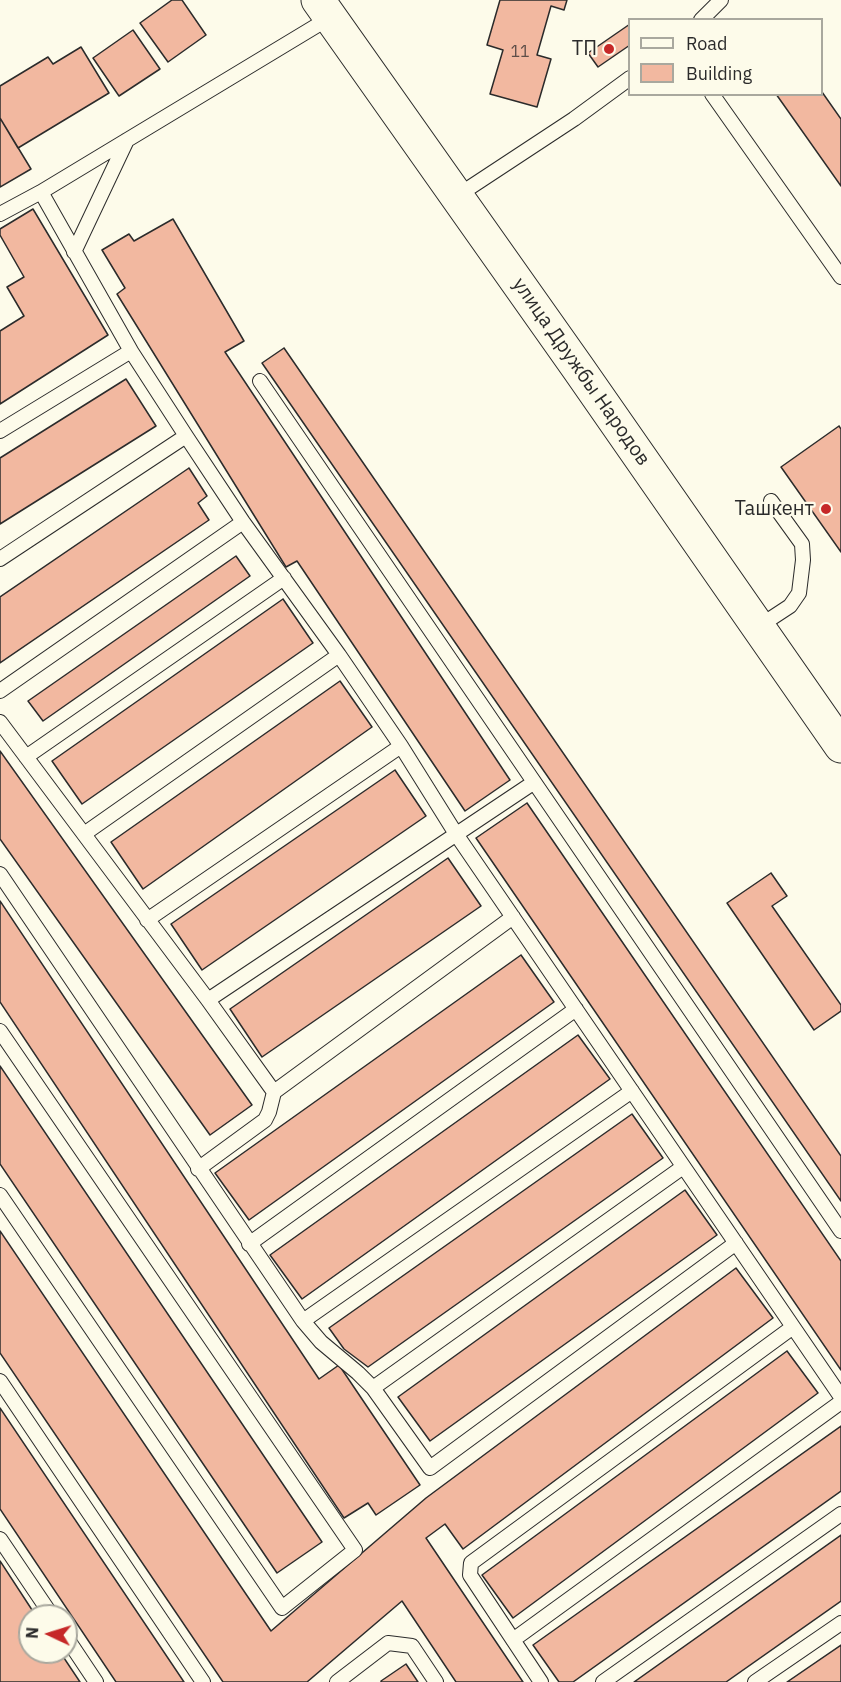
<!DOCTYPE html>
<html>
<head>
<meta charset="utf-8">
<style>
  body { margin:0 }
  #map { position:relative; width:841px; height:1682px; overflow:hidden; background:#fdfbea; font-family:"IBM Plex Sans",sans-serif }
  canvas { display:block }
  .legend { position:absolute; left:628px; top:18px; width:195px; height:78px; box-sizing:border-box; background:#fdfbea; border:2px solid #a9a89e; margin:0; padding:8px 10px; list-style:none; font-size:18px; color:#2b2b2b }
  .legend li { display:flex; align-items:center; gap:12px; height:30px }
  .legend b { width:30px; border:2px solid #a9a89e }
  .north { position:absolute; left:18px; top:1604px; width:60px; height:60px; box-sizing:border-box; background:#fdfbea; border:2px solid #a9a89e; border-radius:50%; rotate:274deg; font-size:16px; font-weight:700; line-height:24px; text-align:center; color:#2b2b2b }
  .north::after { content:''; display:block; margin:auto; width:21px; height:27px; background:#c62828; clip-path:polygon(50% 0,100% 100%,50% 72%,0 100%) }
</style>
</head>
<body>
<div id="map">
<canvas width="841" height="1682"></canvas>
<ul class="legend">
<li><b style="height:8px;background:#fdfbea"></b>Road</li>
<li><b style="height:16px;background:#f2b8a0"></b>Building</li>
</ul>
<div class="north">N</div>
</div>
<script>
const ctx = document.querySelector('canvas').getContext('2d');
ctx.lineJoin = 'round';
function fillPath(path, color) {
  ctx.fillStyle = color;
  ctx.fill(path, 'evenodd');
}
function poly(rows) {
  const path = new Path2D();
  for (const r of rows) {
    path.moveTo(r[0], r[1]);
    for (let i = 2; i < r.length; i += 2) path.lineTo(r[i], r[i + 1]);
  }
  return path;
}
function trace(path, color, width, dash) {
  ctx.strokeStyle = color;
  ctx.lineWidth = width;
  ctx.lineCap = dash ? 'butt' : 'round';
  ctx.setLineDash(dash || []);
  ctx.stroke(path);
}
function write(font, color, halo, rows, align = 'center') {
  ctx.font = font + ' "IBM Plex Sans",sans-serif';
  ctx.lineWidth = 4.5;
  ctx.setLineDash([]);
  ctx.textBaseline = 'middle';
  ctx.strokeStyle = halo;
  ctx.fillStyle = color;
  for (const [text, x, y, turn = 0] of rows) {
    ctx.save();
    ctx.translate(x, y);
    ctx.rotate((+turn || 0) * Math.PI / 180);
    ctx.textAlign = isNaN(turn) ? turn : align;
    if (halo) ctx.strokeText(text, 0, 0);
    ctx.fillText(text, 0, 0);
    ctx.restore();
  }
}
const building = poly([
  [172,0,182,0,206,35,168,62,140,23,172,0],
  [500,0,567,0,564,10,551,6,537,55,551,59,537,107,490,94,503,50,487,45,500,0],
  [630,24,630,45,598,67,588,53,630,24],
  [133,30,160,69,119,96,93,58,133,30],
  [81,47,109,93,18,148,0,118,0,86,48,57,53,64,81,47],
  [822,92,841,119,841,186,776,94,822,94,822,92],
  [0,118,31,169,0,187,0,118],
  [33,209,108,335,0,404,0,331,24,316,7,287,24,277,0,235,0,229,33,209],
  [173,219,244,341,225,352,510,780,465,811,297,561,286,567,117,294,125,288,102,250,129,234,134,241,173,219],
  [284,348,841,1156,841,1201,262,363,284,348],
  [126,379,156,426,0,524,0,458,126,379],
  [839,426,841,429,841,552,781,467,839,426],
  [189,468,207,496,198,503,209,520,0,663,0,597,189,468],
  [236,556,250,576,43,721,28,701,236,556],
  [283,599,313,643,82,804,52,761,283,599],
  [340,681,372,727,143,889,111,842,340,681],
  [0,751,252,1105,210,1135,0,839,0,751],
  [395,770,426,816,202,970,171,924,395,770],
  [527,803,841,1261,841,1370,476,838,527,803],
  [448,858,481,906,262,1057,230,1009,448,858],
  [771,873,787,896,772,906,841,1005,841,1011,814,1030,727,903,771,873],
  [0,901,319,1379,339,1365,420,1485,376,1515,368,1503,344,1518,0,1002,0,901],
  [521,955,554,1002,249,1220,215,1173,521,955],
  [578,1035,610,1079,302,1299,270,1255,578,1035],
  [0,1066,322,1542,277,1573,0,1164,0,1066],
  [632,1114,663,1158,368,1367,344,1349,329,1328,632,1114],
  [685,1190,717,1235,430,1441,398,1397,685,1190],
  [0,1231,271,1631,426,1498,736,1268,773,1318,463,1549,445,1524,426,1538,523,1682,456,1682,402,1601,307,1682,223,1682,0,1353,0,1231],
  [787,1351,818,1393,513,1618,482,1575,787,1351],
  [0,1408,184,1682,116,1682,0,1509,0,1408],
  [841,1426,841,1491,573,1682,559,1682,533,1645,841,1426],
  [841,1535,841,1601,726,1682,634,1682,841,1535],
  [0,1561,36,1616,30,1616,30,1652,60,1652,80,1682,0,1682,0,1561],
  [841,1645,841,1682,787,1682,841,1645],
  [406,1664,418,1682,381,1682,381,1681,406,1664]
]);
fillPath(building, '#f2b8a0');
trace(building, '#2b2b2b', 1.5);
const service = poly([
  [331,17,41,192,131,351,186,436,243,522,339,655,401,746,456,834,841,1397],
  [701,20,721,0],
  [712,94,841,277],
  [457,196,574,119,630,78],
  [0,214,41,192],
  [74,252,127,140],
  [260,381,841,1231],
  [0,431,131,351],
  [0,559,186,436],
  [758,627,790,606,799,593,803,560,802,544,771,501],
  [0,691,243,522],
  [0,722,208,1000,274,1092],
  [26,757,284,578],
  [84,834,339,655],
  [0,874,303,1321,632,1091],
  [147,920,401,746],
  [208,1000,533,783],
  [0,1031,355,1550,282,1608,0,1195],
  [198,1169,265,1120,269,1112,274,1092,513,917],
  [249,1244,576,1009],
  [303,1321,321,1342,358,1373,373,1388,430,1468,736,1243],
  [0,1381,203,1682],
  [373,1388,683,1167],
  [0,1539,52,1616],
  [66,1637,96,1682],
  [513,1640,841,1402],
  [337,1682,388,1643,412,1646,436,1682],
  [541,1682,470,1575,471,1563,793,1327],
  [603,1682,841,1514],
  [755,1682,841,1623]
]);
const secondary = poly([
  [318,0,578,368,841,746]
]);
trace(service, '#2b2b2b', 16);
trace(secondary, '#2b2b2b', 35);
trace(service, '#fdfbea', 14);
trace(secondary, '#fdfbea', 33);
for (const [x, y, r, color] of [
  [609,49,6,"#c62828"],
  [826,509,6,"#c62828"]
]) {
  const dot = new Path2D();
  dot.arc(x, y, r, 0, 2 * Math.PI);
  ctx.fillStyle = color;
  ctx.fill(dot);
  trace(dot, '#fdfbea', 2);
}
write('16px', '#5d4e48', null, [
  ["11",520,52]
]);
write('20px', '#2b2b2b', '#fdfbea', [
  ["ТП",597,49],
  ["Ташкент",814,509]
], 'right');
write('20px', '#2b2b2b', '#fdfbea', [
  ["улица Дружбы Народов",581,372,55]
]);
</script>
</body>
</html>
